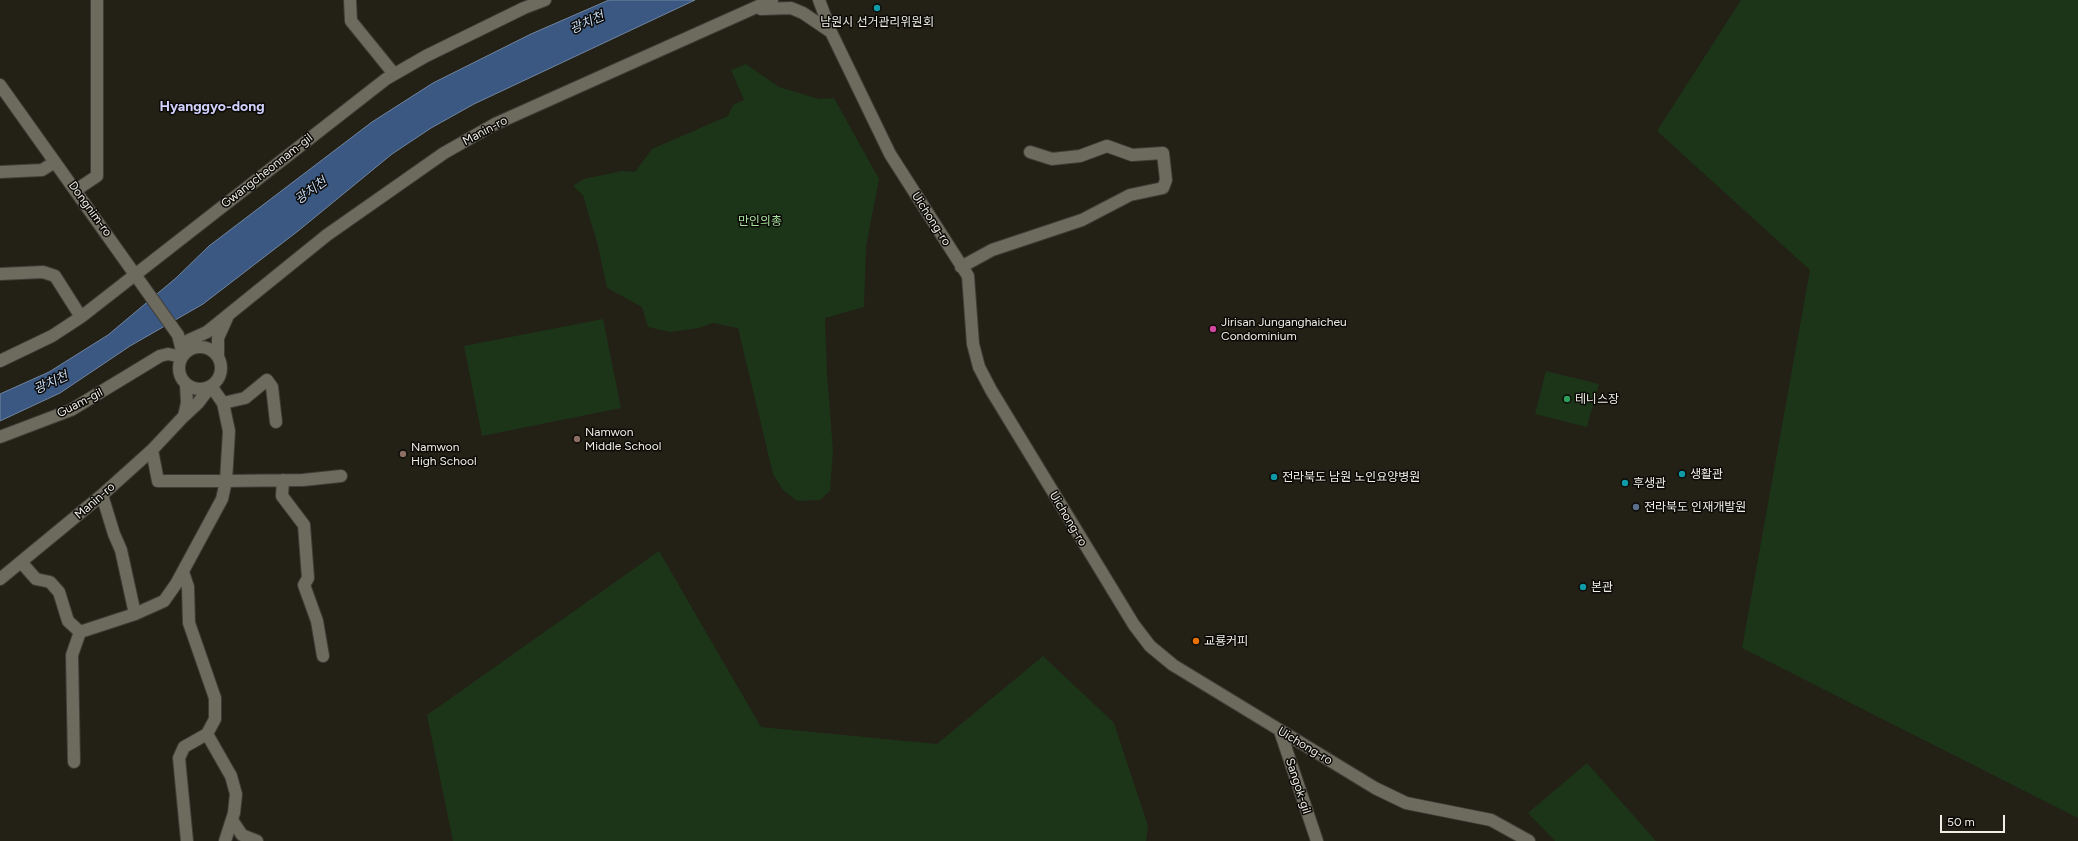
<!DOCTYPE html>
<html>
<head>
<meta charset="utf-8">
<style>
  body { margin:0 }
  #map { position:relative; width:2078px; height:841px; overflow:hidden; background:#232016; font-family:Figtree,sans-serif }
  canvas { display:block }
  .scale { position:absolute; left:1940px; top:815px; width:65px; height:18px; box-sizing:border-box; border:2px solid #f0eee7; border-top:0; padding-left:5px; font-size:12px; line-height:14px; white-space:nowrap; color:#f0eee7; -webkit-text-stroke:3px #0b0a06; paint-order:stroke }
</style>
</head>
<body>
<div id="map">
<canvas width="2078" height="841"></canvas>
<div class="scale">50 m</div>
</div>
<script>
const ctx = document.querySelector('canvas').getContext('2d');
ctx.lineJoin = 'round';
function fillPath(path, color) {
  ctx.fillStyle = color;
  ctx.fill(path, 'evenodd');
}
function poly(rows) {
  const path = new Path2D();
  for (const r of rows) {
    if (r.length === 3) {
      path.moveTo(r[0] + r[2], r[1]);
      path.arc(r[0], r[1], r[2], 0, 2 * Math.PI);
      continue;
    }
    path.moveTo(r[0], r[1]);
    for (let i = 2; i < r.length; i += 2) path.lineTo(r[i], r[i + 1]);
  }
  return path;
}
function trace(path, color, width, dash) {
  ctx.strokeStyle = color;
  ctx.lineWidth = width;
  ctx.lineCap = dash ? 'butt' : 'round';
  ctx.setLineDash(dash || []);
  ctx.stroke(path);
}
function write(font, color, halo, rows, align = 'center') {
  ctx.font = font + ' Figtree,"Noto Sans KR",sans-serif';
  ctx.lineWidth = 3;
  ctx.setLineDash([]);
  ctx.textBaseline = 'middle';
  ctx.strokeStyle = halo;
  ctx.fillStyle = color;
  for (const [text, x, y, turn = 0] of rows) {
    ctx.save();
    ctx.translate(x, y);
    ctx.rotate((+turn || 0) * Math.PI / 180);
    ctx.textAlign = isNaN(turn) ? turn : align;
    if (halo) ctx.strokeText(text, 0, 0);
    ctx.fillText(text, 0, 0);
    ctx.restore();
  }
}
fillPath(poly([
  [1741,0,2078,0,2078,818,1742,648,1810,270,1657,131],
  [746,64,779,87,819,99,834,98,879,179,866,247,864,307,825,318,827,374,833,450,830,491,820,500,797,501,783,490,773,474,738,328,713,323,699,328,670,332,648,327,642,307,607,288,598,246,583,195,573,186,584,179,622,171,635,172,652,149,728,116,733,105,744,100,731,70],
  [603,319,621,408,482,436,464,346],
  [1546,371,1599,384,1587,427,1535,414],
  [659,551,761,727,937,744,1043,656,1114,723,1148,826,1146,841,453,841,427,715],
  [1587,763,1656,841,1555,841,1528,813]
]), '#1c3518');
const water = poly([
  [609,0,695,0,474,104,431,128,392,154,298,231,203,304,130,346,60,393,0,421,0,394,49,372,108,335,176,278,209,246,372,122,433,83,531,34,609,0]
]);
fillPath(water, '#3a5882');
trace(water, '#7185a0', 1);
const minor = poly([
  [350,0,351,21,394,74],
  [819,0,831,32,890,154,968,276,973,344,979,367,991,390,1134,625,1150,646,1173,665,1375,788,1406,803,1491,820,1529,841],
  [761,9,791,8,803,13,831,32],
  [0,85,178,335,183,355],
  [0,172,42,170,55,162],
  [76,190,97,176,97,0],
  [961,267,992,250,1082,220,1130,195,1163,188,1166,180,1163,153,1132,155,1107,146,1080,156,1052,159,1030,152],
  [0,274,43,272,55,276,81,317],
  [187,341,207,332,327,235,444,153,495,124,772,0],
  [200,368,21],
  [218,357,218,338,227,318],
  [0,361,52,336,81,317,386,79,426,56,524,8,545,0],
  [186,384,187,403,184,416,198,403,211,386,223,403,229,431,226,481,303,480,341,476],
  [223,403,245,398,267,380,272,387,276,422],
  [0,437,71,410,160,356,168,354,182,357],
  [283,480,282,496,304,525,308,578,304,585,317,621,323,656],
  [102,495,114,534,121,550,135,614],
  [21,562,36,579,50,582,59,592,68,621,80,632,72,655,74,762],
  [183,572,188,587,189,623,215,698,215,719,207,734,184,747,179,758,187,841],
  [0,579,102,495,152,450,184,416],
  [80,632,135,614,164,601,176,584,222,499,226,481,158,481,152,450],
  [1280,731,1317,841],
  [207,734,231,776,236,794,234,813,225,841],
  [232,820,242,835,257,841]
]);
trace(minor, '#3e3c35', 14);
trace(minor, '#6d6a5e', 12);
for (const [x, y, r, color] of [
  [877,8,4,"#0f9aa8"],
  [1213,329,4,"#d1479c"],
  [1567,399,4,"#2e9e5b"],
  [577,439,4,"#8d6e63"],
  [403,454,4,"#8d6e63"],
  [1682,474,4,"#0f9aa8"],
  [1274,477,4,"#0f9aa8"],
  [1625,483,4,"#0f9aa8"],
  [1636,507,4,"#5c6f8a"],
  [1583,587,4,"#0f9aa8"],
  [1196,641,4,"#e8710a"]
]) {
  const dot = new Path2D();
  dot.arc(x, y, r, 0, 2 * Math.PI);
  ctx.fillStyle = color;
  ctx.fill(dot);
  trace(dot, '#0b0a06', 1.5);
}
write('12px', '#f0eee7', '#0b0a06', [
  ["남원시 선거관리위원회",877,22,"center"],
  ["Jirisan Junganghaicheu",1221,322],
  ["Condominium",1221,336],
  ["테니스장",1575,399],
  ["Namwon",585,432],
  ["Middle School",585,446],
  ["Namwon",411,447],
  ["High School",411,461],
  ["생활관",1690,474],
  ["전라북도 남원 노인요양병원",1282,477],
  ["후생관",1633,483],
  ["전라북도 인재개발원",1644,507],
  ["본관",1591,587],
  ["교룡커피",1204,641]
], 'left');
write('12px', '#f0eee7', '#0b0a06', [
  ["Manin-ro",485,131,-28],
  ["Gwangcheonnam-gil",267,171,-38],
  ["Dongnim-ro",90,209,54],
  ["Uichong-ro",931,219,57],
  ["Guam-gil",80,403,-27],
  ["Manin-ro",95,501,-41],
  ["Uichong-ro",1068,519,59],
  ["Uichong-ro",1305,746,31],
  ["Sangok-gil",1298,786,72]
]);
write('12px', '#a6e09d', '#0b0a06', [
  ["만인의총",760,221]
]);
write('italic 13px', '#c4d7f2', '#0b0a06', [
  ["광치천",587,23,-24],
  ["광치천",311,191,-36],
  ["광치천",51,383,-25]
]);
write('bold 14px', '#d1d1fc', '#0b0a06', [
  ["Hyanggyo-dong",212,107]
]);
</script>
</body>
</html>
